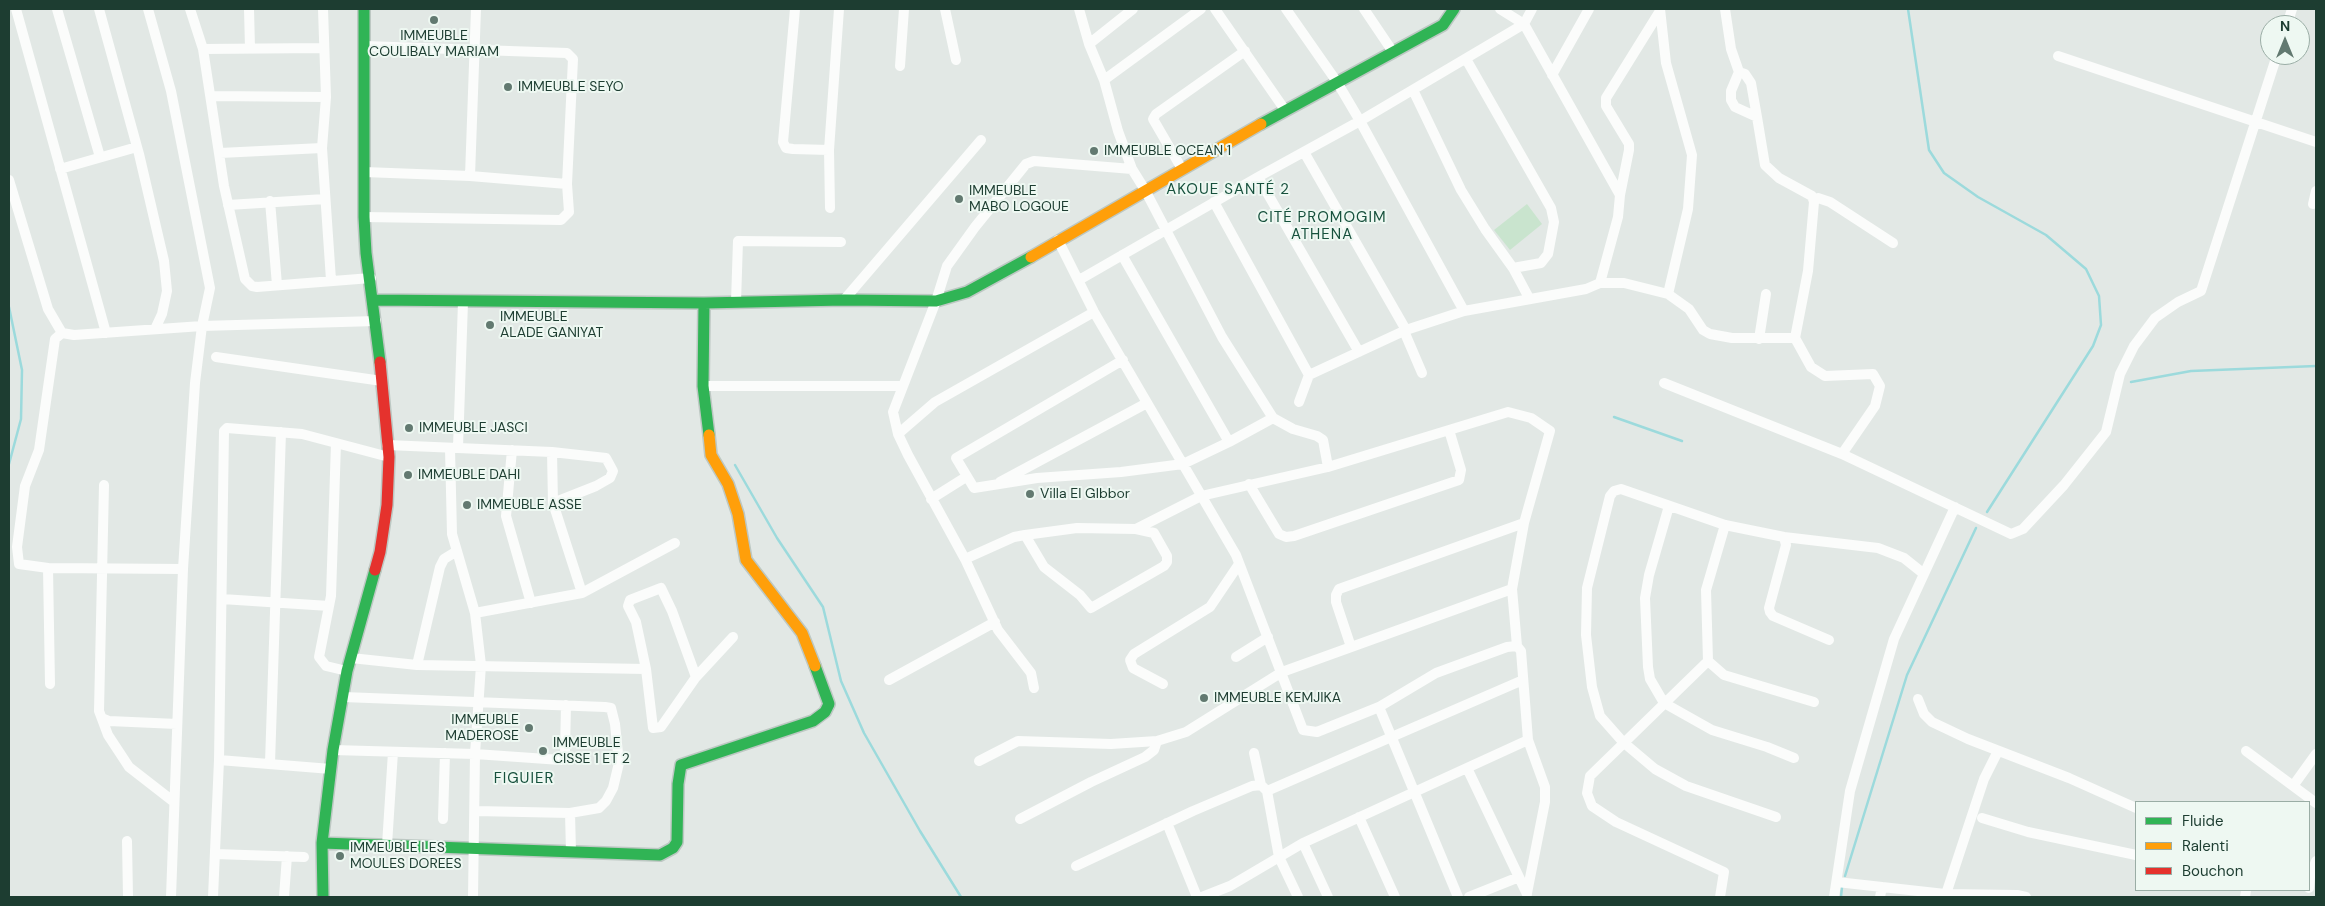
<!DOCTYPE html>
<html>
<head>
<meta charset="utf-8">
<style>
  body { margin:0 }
  #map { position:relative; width:2325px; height:906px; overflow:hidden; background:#e2e8e5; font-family:"DM Sans",sans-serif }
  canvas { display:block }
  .frame { position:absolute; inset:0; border:10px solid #1d3d31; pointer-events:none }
  .legend { position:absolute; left:2135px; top:801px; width:175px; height:90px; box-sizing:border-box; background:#eef8f2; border:1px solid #9aada5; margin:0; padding:6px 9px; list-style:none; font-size:15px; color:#1d3d31 }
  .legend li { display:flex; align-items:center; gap:10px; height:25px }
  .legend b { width:25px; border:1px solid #9aada5 }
  .north { position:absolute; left:2260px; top:15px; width:50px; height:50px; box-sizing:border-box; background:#eef8f2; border:1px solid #9aada5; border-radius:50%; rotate:0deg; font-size:14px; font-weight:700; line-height:20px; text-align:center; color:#1d3d31 }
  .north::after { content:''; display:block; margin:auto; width:18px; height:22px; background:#627970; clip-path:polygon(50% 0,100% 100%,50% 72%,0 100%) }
</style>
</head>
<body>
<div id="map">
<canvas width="2325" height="906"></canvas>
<div class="frame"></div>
<ul class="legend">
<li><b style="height:6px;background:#30b455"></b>Fluide</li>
<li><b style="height:6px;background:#ff9f0a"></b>Ralenti</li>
<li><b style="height:6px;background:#e5322d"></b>Bouchon</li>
</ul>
<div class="north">N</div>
</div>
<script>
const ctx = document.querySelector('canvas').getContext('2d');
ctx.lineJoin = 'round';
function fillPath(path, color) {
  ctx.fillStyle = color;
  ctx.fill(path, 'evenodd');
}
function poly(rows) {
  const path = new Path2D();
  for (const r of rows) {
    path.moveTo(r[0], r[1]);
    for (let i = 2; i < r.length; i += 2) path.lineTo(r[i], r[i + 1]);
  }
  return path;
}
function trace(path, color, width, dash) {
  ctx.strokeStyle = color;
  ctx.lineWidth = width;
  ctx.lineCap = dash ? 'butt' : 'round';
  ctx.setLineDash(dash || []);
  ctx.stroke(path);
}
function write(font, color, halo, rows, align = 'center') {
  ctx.font = font + ' "DM Sans",sans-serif';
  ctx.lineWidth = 4;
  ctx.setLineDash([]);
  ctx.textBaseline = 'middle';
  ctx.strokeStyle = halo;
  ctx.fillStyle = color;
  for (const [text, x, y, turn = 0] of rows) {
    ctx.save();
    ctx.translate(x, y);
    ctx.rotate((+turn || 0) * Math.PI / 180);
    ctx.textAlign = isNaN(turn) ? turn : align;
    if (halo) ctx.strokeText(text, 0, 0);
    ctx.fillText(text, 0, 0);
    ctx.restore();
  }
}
fillPath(poly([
  [1527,204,1542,224,1510,250,1494,230]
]), '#c9e4ce');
trace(poly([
  [1908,9,1929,150,1944,173,1978,197,2046,235,2086,269,2099,296,2101,325,2093,346,1987,512],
  [9,307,22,370,21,419,9,464],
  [2131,382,2191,371,2316,366],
  [1614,417,1682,441],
  [735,465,777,538,823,607,841,681,864,733,920,831,961,897],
  [1845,876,1907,675,1976,528],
  [1841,897,1842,887]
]), '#9cdadc', 2.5);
const fast = poly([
  [364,9,364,217,366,253,380,362],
  [1261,124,1443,25,1454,9],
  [374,300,704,303,844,300,936,301,967,292,1031,257],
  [704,303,703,386,709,435],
  [322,843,660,855,673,848,677,842,678,784,681,765,813,721,825,712,829,704,815,666],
  [323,897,322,843,333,750,347,671,375,570]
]);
const slow = poly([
  [1031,257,1261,124],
  [709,435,711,455,728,484,738,514,746,560,802,633,815,666]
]);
const jam = poly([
  [375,570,380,552,387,505,389,457,380,362]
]);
trace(fast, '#bdc8c3', 14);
trace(slow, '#bdc8c3', 14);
trace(jam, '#bdc8c3', 14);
trace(poly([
  [16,9,106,333],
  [57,9,100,157],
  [99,9,139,154,164,261,167,291,162,314,155,329],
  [148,9,171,91,210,288,202,326,195,383,183,569,171,897],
  [190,9,203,49,224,186,245,279,252,286,257,287,371,278],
  [249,9,250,48],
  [323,9,326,97,322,148,331,280],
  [795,9,783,142,786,148,793,149,829,150],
  [945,9,956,60],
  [1079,9,1089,44,1104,80,1118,131,1132,169,1145,190,1222,337,1273,418,1293,429,1317,436,1323,440,1328,467],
  [1215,9,1285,110],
  [1286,9,1337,82,1360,121,1464,311],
  [1364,9,1393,52],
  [1500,9,1524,24,1620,195,1618,217,1600,283],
  [1725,9,1731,49,1739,72,1731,91,1731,100,1735,107,1757,117,1765,165,1779,178,1812,196,1814,202,1808,271,1795,338,1811,367,1825,376,1873,374,1880,386,1875,406,1842,454],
  [2287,25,2292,9],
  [1089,44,1133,9],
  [203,49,324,48],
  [2058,56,2316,142],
  [1466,59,1551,208,1554,222,1548,254,1541,263,1513,268],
  [900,66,904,9],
  [1739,72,1745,74,1751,83,1757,117],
  [1552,75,1589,9],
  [1104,80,1201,9],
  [1413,90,1461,190,1485,229,1513,268,1529,298],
  [211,96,326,97],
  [1304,152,1406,330],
  [220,153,322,148],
  [60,169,137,147],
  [1182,169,1153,119,1156,114,1245,51],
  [364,172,470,176,567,184],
  [470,176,476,9],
  [1258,177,1359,352],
  [9,180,48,309,62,333,74,335,202,326,376,321],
  [1620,195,1629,150,1629,144,1606,106,1606,98,1660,11],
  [1814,199,1818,198,1830,202,1893,243],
  [270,201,277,285],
  [1214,202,1309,375],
  [2313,204,2316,191],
  [228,205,325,199],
  [830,208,829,150,839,9],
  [364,217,561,220,569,212,567,184,573,59,567,53,365,46],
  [1058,240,1094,312,1236,555,1303,730,1317,732,1379,707,1436,673,1507,647,1517,646],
  [1122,255,1229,442],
  [1079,280,1258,177,1360,121,1524,24,1532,9],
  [1668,294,1689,309,1703,330,1710,334,1732,338,1795,338],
  [844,300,981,140],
  [736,302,738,241,841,242],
  [1404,331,1422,373],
  [1759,339,1766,294],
  [216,357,382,381],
  [1123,360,956,458,974,488,1037,478,1121,472,1183,464,1229,442,1273,418],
  [1664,383,1842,454,2011,534,2023,529,2064,485,2106,432,2120,374,2134,346,2155,318,2178,302,2201,291,2277,55],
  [703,386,902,386],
  [1299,402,1309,375,1406,330,1464,311,1586,289,1600,283,1624,283,1668,294,1688,209,1692,155,1666,63,1660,9],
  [898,434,935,402,1094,312],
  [336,443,331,596,319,657,326,666,347,671],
  [387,445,552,452,606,458,613,471,610,478,596,486,553,503,552,452],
  [458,447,463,302],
  [450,449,452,534,475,613,481,665,475,754,473,897],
  [512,450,506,516,531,603],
  [1000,482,1147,403],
  [1249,484,1279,534,1286,537,1294,536,1459,480,1461,470,1449,430],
  [104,485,99,711,108,735,129,767,174,802],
  [931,499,966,477],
  [553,503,582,593],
  [1669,506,1649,575,1645,598,1648,667,1650,679,1664,703,1712,730,1767,747,1794,758],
  [1136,529,1201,496,1328,467,1508,412,1531,418,1550,431,1524,523,1512,589,1517,646,1521,651,1528,740,1545,787,1545,802,1527,893],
  [1784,537,1878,548,1904,558,1924,574,1894,639,1850,791,1834,897],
  [965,559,1014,537,1025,535,1077,528,1136,529,1154,533,1167,556,1167,562,1164,566,1091,608,1080,595,1044,567,1025,535],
  [48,568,19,564,17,547,25,486,39,450,55,339,62,333],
  [1924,574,1955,507],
  [222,599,329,606],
  [475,613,582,593,675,543],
  [1351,647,1336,602,1336,595,1339,589,1524,523],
  [1236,657,1268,637],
  [351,658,417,665,646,669],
  [1708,661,1724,675,1814,702],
  [417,665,440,567,444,559,457,551],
  [696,677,672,611,661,588,630,600,628,606,636,622,646,669,653,728,661,727,696,677,733,637],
  [889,680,995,622],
  [50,684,48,568,183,569],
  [1163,684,1133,668,1130,660,1134,654,1210,607,1239,564],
  [1034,688,1031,673,998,630,965,559,908,455,898,434,893,412,936,301,947,266,975,227,1026,164,1034,161,1132,169],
  [343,697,605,707,611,708,615,724,619,763,613,788,606,801,599,808,570,813,476,811],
  [1918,699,1924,714,1932,722,1968,739,2069,778,2136,808],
  [1379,707,1458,897],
  [102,718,109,721,177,724],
  [333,750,475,754,561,760,565,752,566,705],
  [2246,751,2316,803],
  [1254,753,1261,785,1267,791,1279,857,1298,897],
  [219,760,331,769],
  [979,761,1018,741,1111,744,1157,741,1186,732,1282,672,1512,589],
  [270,763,281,432],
  [1467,768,1527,894],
  [2293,786,2316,754],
  [1267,791,1523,680],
  [570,813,571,852],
  [1359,817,1395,897],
  [1776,817,1686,786,1655,769,1623,742,1600,716,1592,687,1586,635,1587,588,1610,496,1614,491,1621,489,1725,525,1784,537,1786,545,1769,608,1770,612,1773,616,1829,640],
  [1982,818,2028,832,2136,855],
  [443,819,445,753],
  [1020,819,1091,782,1145,757,1154,750,1157,741],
  [1167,823,1197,897],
  [127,841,128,897],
  [1303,843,1328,897],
  [387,845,393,752],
  [215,854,304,857],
  [1076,866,1193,811,1252,786,1261,785],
  [1837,882,1945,894,2017,895,2026,897],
  [2309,888,2310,877,2316,861],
  [213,897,219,760,224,431,227,428,302,434,389,457],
  [284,897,287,856],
  [1202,897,1230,886,1303,843,1528,740],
  [1469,897,1519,877],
  [1720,897,1724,872,1616,822,1592,806,1587,793,1590,776,1708,661,1706,590,1725,525],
  [1880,897,1882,887],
  [1945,897,1984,779,1998,751],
  [2245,897,2246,890]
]), '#fbfcfb', 10);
trace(fast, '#30b455', 11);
trace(slow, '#ff9f0a', 11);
trace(jam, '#e5322d', 11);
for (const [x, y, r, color] of [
  [434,20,5,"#627970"],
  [508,87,5,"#627970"],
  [1094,151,5,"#627970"],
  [959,199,5,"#627970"],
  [490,325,5,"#627970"],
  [409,428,5,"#627970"],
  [408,475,5,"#627970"],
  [1030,494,5,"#627970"],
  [467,505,5,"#627970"],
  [1204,698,5,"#627970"],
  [529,728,5,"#627970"],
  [543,751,5,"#627970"],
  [340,856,5,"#627970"]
]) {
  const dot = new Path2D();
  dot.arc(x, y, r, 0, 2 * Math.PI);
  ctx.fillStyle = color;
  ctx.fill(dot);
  trace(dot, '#eef8f2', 2);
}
write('14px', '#1d3d31', '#eef8f2', [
  ["IMMEUBLE",434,36,"center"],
  ["COULIBALY MARIAM",434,52,"center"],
  ["IMMEUBLE SEYO",518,87],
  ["IMMEUBLE OCEAN 1",1104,151],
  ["IMMEUBLE",969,191],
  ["MABO LOGOUE",969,207],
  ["IMMEUBLE",500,317],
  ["ALADE GANIYAT",500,333],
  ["IMMEUBLE JASCI",419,428],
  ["IMMEUBLE DAHI",418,475],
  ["Villa El GIbbor",1040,494],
  ["IMMEUBLE ASSE",477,505],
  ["IMMEUBLE KEMJIKA",1214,698],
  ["IMMEUBLE",519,720,"right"],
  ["MADEROSE",519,736,"right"],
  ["IMMEUBLE",553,743],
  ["CISSE 1 ET 2",553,759],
  ["IMMEUBLE LES",350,848],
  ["MOULES DOREES",350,864]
], 'left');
ctx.letterSpacing = '1px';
write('15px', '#17513d', '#eef8f2', [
  ["AKOUE SANTÉ 2",1228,190],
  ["CITÉ PROMOGIM",1322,218],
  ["ATHENA",1322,235],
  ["FIGUIER",524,779]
]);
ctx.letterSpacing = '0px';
</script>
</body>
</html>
